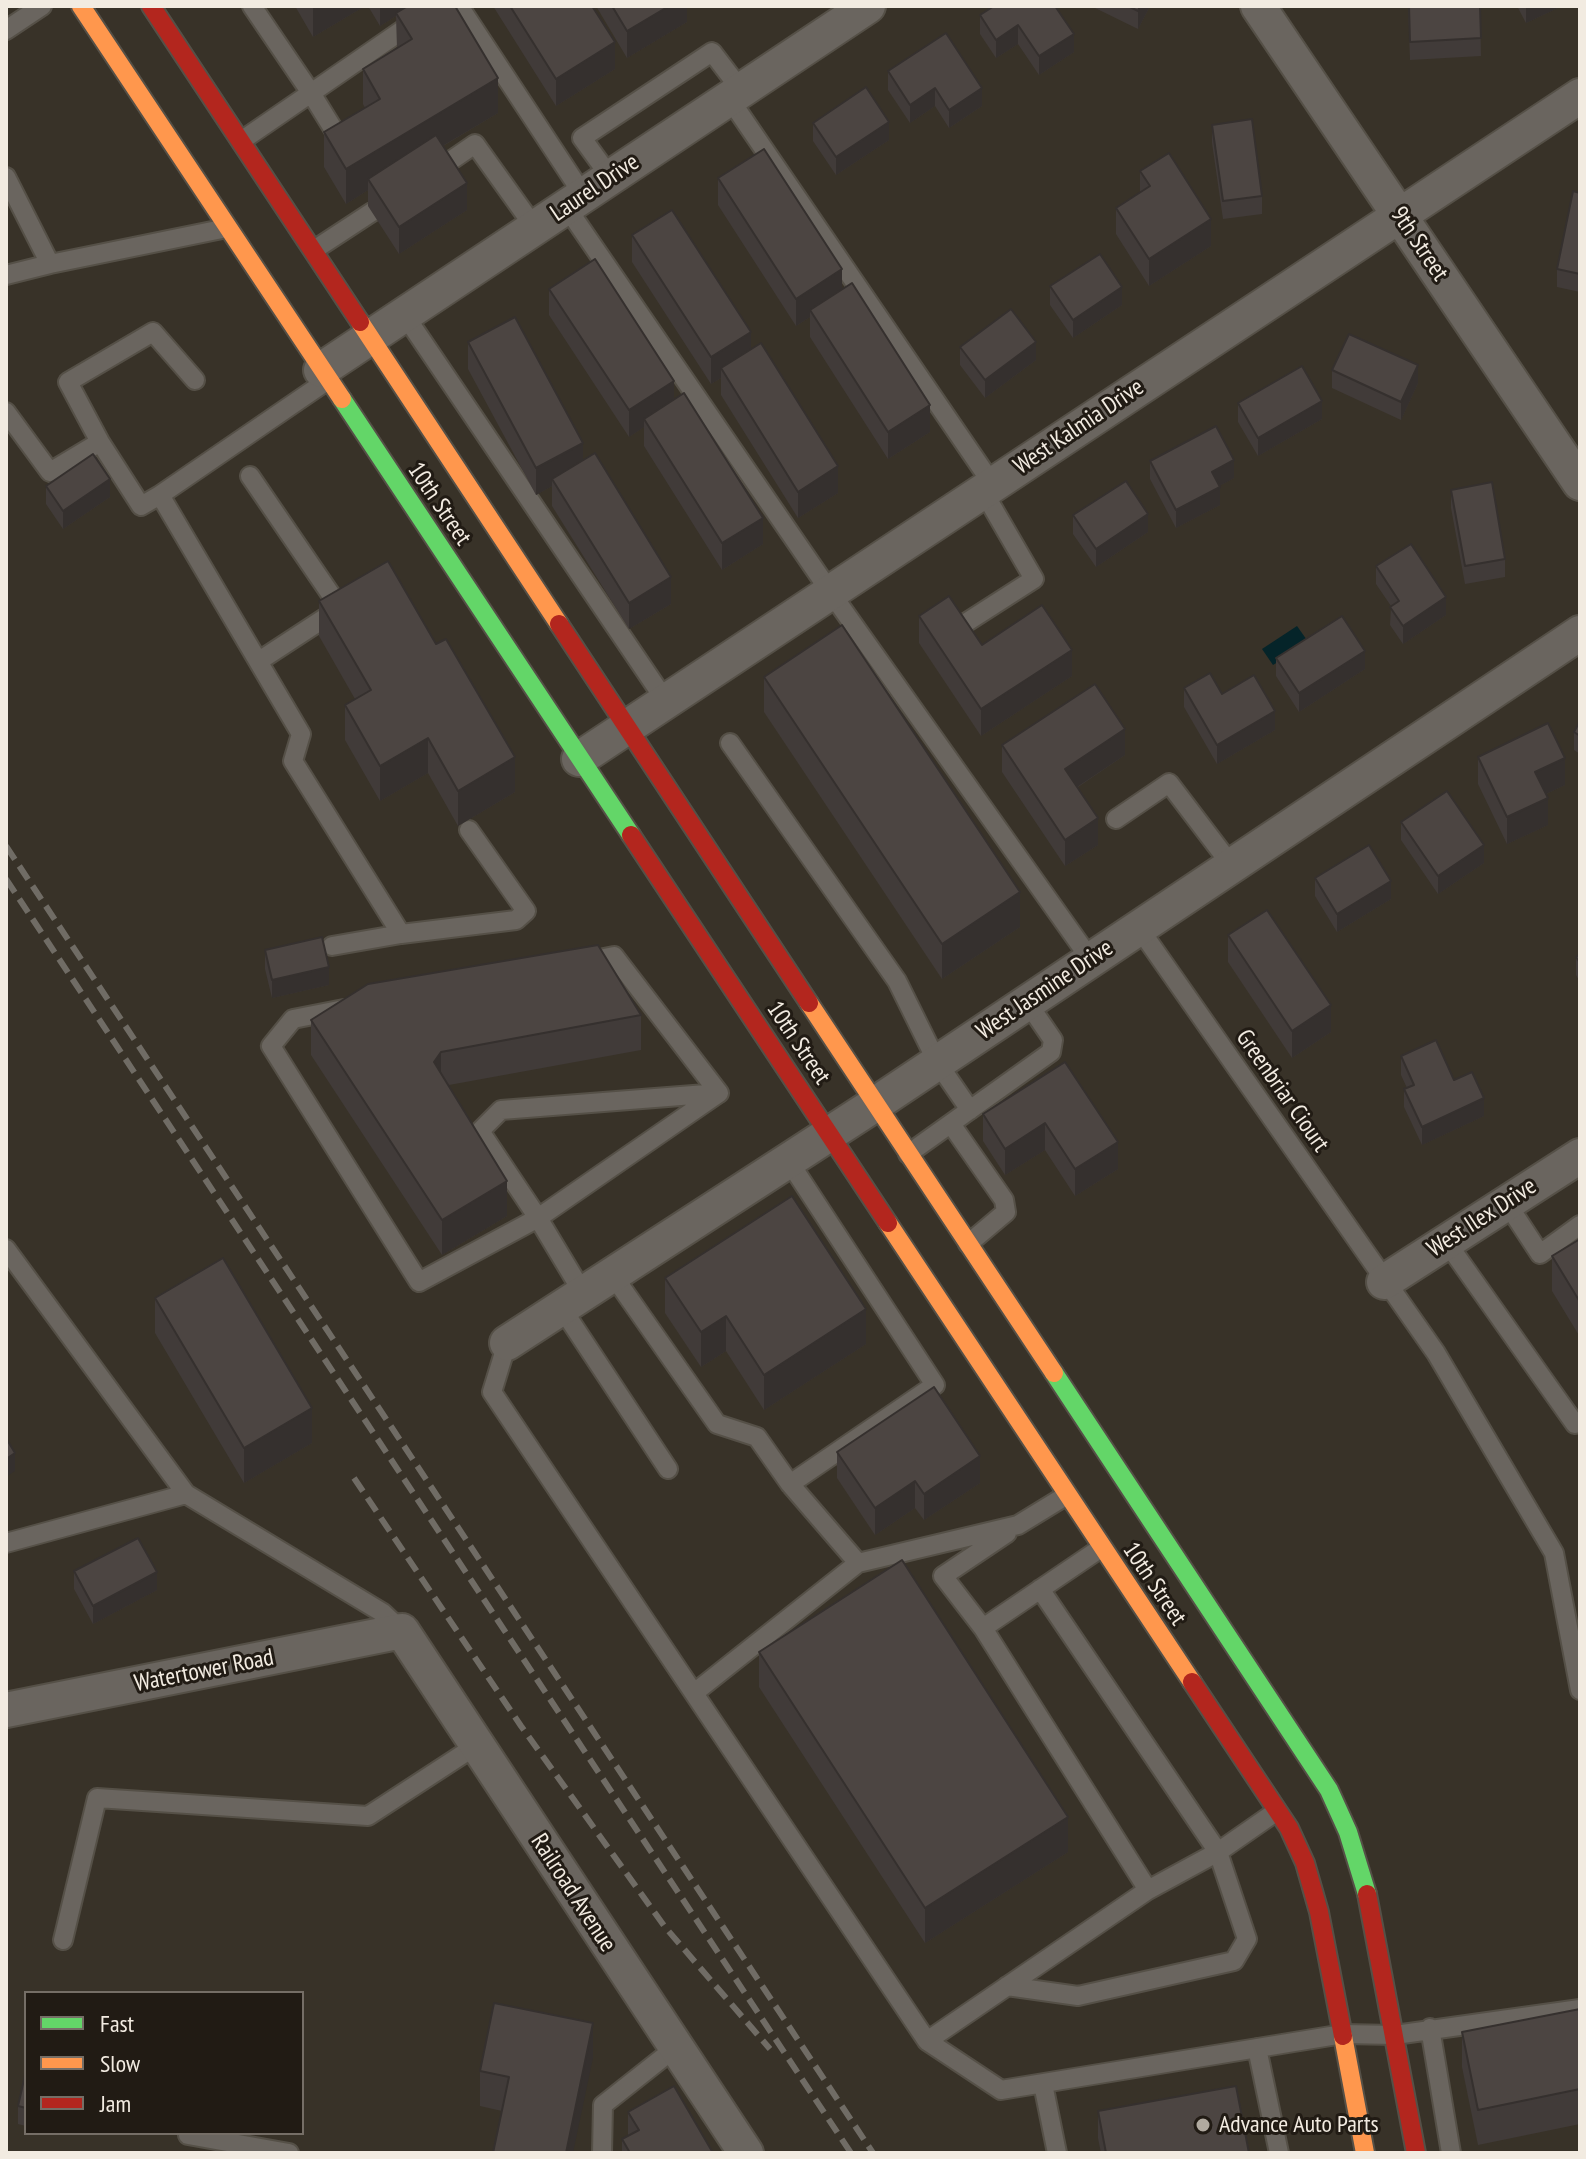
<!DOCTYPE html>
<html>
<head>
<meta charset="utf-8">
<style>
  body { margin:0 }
  #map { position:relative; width:1586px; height:2159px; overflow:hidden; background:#383228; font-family:"PT Sans Narrow",sans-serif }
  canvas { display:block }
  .frame { position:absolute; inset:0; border:8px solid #f2ebe1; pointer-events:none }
  .legend { position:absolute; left:24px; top:1991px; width:280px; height:144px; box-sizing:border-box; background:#211b14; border:2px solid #756e66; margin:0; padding:10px 14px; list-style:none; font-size:24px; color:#f2ebe1 }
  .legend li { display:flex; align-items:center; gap:16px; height:40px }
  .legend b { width:40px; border:2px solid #756e66 }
</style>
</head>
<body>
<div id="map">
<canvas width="1586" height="2159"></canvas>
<div class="frame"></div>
<ul class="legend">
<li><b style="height:10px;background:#63d668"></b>Fast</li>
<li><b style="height:10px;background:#ff974d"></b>Slow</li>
<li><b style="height:10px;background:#b3261e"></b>Jam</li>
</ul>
</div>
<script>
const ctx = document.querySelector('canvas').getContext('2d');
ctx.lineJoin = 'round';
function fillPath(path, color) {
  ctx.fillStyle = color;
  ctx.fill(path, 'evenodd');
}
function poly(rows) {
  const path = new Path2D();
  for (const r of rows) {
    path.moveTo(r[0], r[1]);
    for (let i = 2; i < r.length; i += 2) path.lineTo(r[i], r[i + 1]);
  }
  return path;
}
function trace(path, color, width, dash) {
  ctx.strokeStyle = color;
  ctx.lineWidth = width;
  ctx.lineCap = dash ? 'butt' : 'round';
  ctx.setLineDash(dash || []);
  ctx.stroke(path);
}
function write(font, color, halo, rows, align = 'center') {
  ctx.font = font + ' "PT Sans Narrow",sans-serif';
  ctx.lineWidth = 6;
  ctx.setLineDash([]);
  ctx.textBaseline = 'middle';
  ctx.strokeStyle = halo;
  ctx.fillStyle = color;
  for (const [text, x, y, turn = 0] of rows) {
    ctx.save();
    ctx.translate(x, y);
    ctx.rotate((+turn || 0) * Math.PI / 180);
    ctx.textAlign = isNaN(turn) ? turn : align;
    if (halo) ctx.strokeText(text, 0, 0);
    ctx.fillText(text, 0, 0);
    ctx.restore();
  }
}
fillPath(poly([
  [1297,626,1309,643,1273,665,1262,649]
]), '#052429');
const lane = poly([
  [459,6,584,196],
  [6,30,42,6],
  [729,98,993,485],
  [241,141,311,93,252,6],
  [345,148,311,93,414,22],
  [440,168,475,144,535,228],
  [6,177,50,264,6,275],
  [611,178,582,138,712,52,741,90],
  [567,208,831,593,1091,960],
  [314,250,372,212],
  [50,264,227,228],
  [406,317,667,703],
  [328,380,160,495,301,734,293,761,401,934,516,920,526,911,469,830],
  [6,412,50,472,100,442],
  [250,476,340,608,259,661],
  [160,495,141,506,100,442,68,382,153,332,195,380],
  [967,622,1034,579,983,491],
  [730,743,897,981,937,1062,970,1110],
  [1116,819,1169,783,1232,866],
  [1139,928,1436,1353,1554,1553,1580,1690],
  [332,946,401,934],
  [344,1009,293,1019,271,1046,419,1282,538,1218,480,1131,501,1110,719,1093],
  [951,1124,1004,1200,1006,1212,968,1244],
  [908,1154,1051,1052,1053,1040,1027,1002],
  [788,1160,935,1385,790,1484],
  [1506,1202,1540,1254,1580,1225],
  [1445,1240,1575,1424],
  [6,1249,186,1494],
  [612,1274,717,1424,757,1437,790,1484,858,1563,1018,1525,1067,1495],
  [583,1293,538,1218,719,1093,614,956,585,962],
  [561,1307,668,1469],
  [507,1343,492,1392,927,2041,1148,1890,1218,1852,1277,1811],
  [1007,1533,943,1576,983,1628,1148,1890],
  [6,1543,186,1494,383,1613,402,1631],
  [983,1628,1101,1548],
  [694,1693,858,1563],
  [63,1940,97,1798,368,1816,477,1745],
  [1007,1986,1078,1996,1234,1961,1247,1939,1218,1852,1040,1589],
  [1430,2028,1451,2153],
  [927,2041,1001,2090,1343,2034,1395,2035,1580,2009],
  [1257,2048,1279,2153],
  [1043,2084,1057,2153],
  [188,2135,289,2153],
  [602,2153,603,2105,675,2048]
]);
const street = poly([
  [1258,6,1580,483],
  [321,370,868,6],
  [579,759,1580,96],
  [1384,1282,1580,1156],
  [507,1343,874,1105,1580,633],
  [6,1710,402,1631,746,2153]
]);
const fast = poly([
  [342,399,631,835],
  [1054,1373,1329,1790,1348,1832,1367,1894]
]);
const slow = poly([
  [81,6,342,399],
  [360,322,559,624],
  [809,1003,1054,1373],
  [888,1223,1192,1682],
  [1343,2036,1365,2153]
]);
const jam = poly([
  [151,6,360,322],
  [559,624,809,1003],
  [631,835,888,1223],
  [1192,1682,1289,1828,1305,1863,1319,1912,1343,2036],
  [1367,1894,1416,2153]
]);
trace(lane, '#555047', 22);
trace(street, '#555047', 38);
trace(fast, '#555047', 22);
trace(slow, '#555047', 22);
trace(jam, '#555047', 22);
trace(lane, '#6a655f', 18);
trace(street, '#6a655f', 34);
trace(fast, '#63d668', 18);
trace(slow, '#ff974d', 18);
trace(jam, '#b3261e', 18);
trace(poly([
  [6,846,873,2153],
  [6,879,851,2153],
  [354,1478,521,1726,665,1927,770,2049]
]), '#706c65', 6, [16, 8]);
fillPath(poly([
  [295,6,365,6,313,37],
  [368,6,455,6,498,113,443,146,467,210,399,254,368,206,368,190,346,204,324,167,324,132,365,108,363,104,363,69,397,48,396,16,380,26],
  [493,6,592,6,615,69,556,106],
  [596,6,687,6,687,22,627,58],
  [994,6,1074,52,1039,75,1018,44,996,58,980,34,980,15],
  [1091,6,1150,6,1138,29],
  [1408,6,1480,6,1481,56,1410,60],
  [1517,6,1562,6,1526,23],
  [888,71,982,106,949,128,935,106,910,123,888,90],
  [813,123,889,140,836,175,813,141],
  [1212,125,1262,196,1262,214,1223,219,1212,143],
  [1140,171,1211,246,1149,286,1116,234,1116,208,1140,192],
  [718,178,842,290,930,432,888,459,810,337,810,317,796,326,718,205],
  [1580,193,1580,292,1557,287,1557,269],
  [632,235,751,349,838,493,798,518,721,395,721,378,711,384,632,262],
  [1050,286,1122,305,1073,338,1050,305],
  [549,289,674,400,763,544,722,570,644,446,644,427,629,437,549,315],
  [468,342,583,460,671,604,629,629,552,506,552,486,536,495,468,369],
  [960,347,1036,360,985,398,960,365],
  [1332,370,1418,383,1401,420,1332,388],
  [1238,403,1322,419,1258,456,1238,422],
  [1150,461,1234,478,1219,486,1220,505,1176,528,1150,479],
  [46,486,110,497,63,529,46,504],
  [1451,490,1505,559,1505,577,1465,584,1451,508],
  [1073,515,1148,532,1096,567,1073,534],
  [1376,566,1446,615,1403,644,1390,625,1391,606,1376,584],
  [319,601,515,792,458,826,428,773,380,801,345,740,345,705,355,699,319,636],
  [919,616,982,645,1072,676,981,736,919,643],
  [1276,658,1365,669,1299,712,1276,676],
  [764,677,1020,927,942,979,764,712],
  [1184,688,1222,694,1275,730,1217,764,1184,707],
  [1580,721,1580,754,1574,750,1574,732],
  [1002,745,1125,755,1078,787,1098,845,1065,866,1002,772],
  [1478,757,1565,785,1546,794,1548,825,1507,844,1478,784],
  [1401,822,1484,863,1438,894,1401,840],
  [1315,878,1391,899,1337,932,1315,896],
  [1228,935,1331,1032,1292,1058,1228,962],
  [265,950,329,985,272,998,265,969],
  [1580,954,1580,982,1576,975,1576,957],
  [641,1015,641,1050,449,1085,507,1216,442,1255,311,1055,311,1020],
  [1401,1056,1454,1080,1484,1116,1422,1145,1404,1107,1404,1089,1407,1088,1401,1075],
  [1065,1062,1118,1169,1075,1196,1045,1150,1005,1175,983,1141,983,1114],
  [1580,1239,1580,1337,1552,1291,1552,1256],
  [665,1278,866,1344,764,1410,726,1351,701,1367,665,1313],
  [155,1298,312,1443,244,1483,155,1333],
  [837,1452,980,1483,924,1520,915,1508,875,1535,837,1478],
  [74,1571,157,1590,93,1624,74,1589],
  [759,1652,1068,1852,925,1943,759,1687],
  [1580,2009,1580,2124,1478,2145,1462,2067,1462,2032],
  [593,2058,502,2111,480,2106,480,2071],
  [26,2071,26,2126,18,2124,18,2106],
  [1098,2111,1249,2153,1101,2153,1098,2138],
  [628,2112,713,2153,622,2153,622,2139,628,2136]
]), '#413b39');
fillPath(poly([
  [313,6,365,6,313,37],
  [380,6,414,6,396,13,396,16,380,26],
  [669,6,687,6,687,22,627,58,627,31],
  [1140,6,1150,6,1138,29,1138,11],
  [1526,6,1562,6,1526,23],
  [1018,25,1018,44,996,58,996,40],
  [1074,34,1074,52,1039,75,1039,56],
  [615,42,615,69,556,106,556,79],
  [498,78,498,113,373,187,368,179,368,190,346,204,346,169],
  [935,88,935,106,910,123,910,105],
  [982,88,982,106,949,128,949,110],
  [889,122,889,140,836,175,836,157],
  [467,183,467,210,399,254,399,227],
  [1211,219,1211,246,1149,286,1149,259],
  [842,269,842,296,810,310,810,317,796,326,796,299],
  [1122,287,1122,305,1073,338,1073,320],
  [751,332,751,358,721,368,721,378,711,384,711,357],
  [1036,342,1036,360,985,398,985,380],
  [1418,365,1418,383,1401,420,1401,402],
  [674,381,674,408,644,419,644,427,629,437,629,410],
  [1322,401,1322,419,1258,456,1258,438],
  [930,405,930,432,888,459,888,432],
  [583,443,583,470,552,479,552,486,536,495,536,468],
  [1234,460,1234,478,1212,490,1212,472],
  [838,466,838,493,798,518,798,492],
  [110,479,110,497,63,529,63,511],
  [1220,487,1220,505,1176,528,1176,510],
  [1148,514,1148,532,1096,567,1096,549],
  [763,518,763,544,722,570,722,543],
  [671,577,671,604,629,629,629,603],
  [1446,597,1446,615,1403,644,1403,626],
  [1072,650,1072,676,981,736,981,709],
  [1365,651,1365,669,1299,712,1299,693],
  [1275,711,1275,730,1217,764,1217,745],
  [1125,729,1125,755,1065,795,1065,769],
  [428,738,428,773,380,801,380,766],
  [515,757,515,792,458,826,458,791],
  [1565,758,1565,785,1535,799,1535,772],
  [1548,798,1548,825,1507,844,1507,817],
  [1098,818,1098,845,1065,866,1065,840],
  [1484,845,1484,863,1438,894,1438,876],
  [1391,881,1391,899,1337,932,1337,914],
  [1020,892,1020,927,942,979,942,944],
  [329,967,329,985,272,998,272,980],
  [1331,1005,1331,1032,1292,1058,1292,1031],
  [441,1052,441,1086,434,1062],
  [1484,1098,1484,1116,1422,1145,1422,1127],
  [1045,1123,1045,1150,1005,1175,1005,1149],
  [1118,1142,1118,1169,1075,1196,1075,1169],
  [507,1181,507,1216,442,1255,442,1220],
  [866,1309,866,1344,764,1410,764,1375],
  [726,1316,726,1351,701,1367,701,1332],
  [312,1408,312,1443,244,1483,244,1448],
  [15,1453,15,1471,6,1477,6,1459],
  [980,1456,980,1483,924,1520,924,1494],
  [915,1481,915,1508,875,1535,875,1508],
  [157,1572,157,1590,93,1624,93,1606],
  [1068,1817,1068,1852,925,1943,925,1908],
  [593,2023,593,2058,573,2153,566,2153]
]), '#35302e');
const building = poly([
  [408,6,455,6,498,78,346,169,324,132,380,99,363,69,412,39,396,13,408,6],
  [510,6,592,6,615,42,556,79,510,6],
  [612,6,669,6,627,31,612,6],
  [994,6,1055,6,1074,34,1039,56,1018,25,996,40,980,15,994,6],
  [1128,6,1140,6,1138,11,1128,6],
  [1409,6,1480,6,1481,38,1410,42,1409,6],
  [946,33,982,88,949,110,935,88,910,105,888,71,946,33],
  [866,87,889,122,836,157,813,123,866,87],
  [1252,119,1262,196,1223,201,1212,125,1252,119],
  [436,135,467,183,399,227,368,179,436,135],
  [764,149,842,269,796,299,718,178,764,149],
  [1169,153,1211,219,1149,259,1116,208,1150,186,1140,171,1169,153],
  [1573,191,1580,193,1580,274,1557,269,1573,191],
  [672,210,751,332,711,357,632,235,672,210],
  [1100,254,1122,287,1073,320,1050,286,1100,254],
  [595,259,674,381,629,410,549,289,595,259],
  [852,283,930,405,888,432,810,310,852,283],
  [1011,309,1036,342,985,380,960,347,1011,309],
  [515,317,583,443,536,468,468,342,515,317],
  [1349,334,1418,365,1401,402,1332,370,1349,334],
  [761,343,838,466,798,492,721,368,761,343],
  [1302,366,1322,401,1258,438,1238,403,1302,366],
  [684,393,763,518,722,543,644,419,684,393],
  [1216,426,1234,460,1212,472,1220,487,1176,510,1150,461,1216,426],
  [595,453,671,577,629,603,552,479,595,453],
  [93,454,110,479,63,511,46,486,93,454],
  [1126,481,1148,514,1096,549,1073,515,1126,481],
  [1492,482,1505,559,1465,566,1451,490,1492,482],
  [1411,544,1446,597,1403,626,1390,607,1399,601,1376,566,1411,544],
  [388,561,436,644,446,639,515,757,458,791,428,738,380,766,345,705,371,690,319,601,388,561],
  [949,596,982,645,1042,605,1072,650,981,709,919,616,949,596],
  [1342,616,1365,651,1299,693,1276,658,1342,616],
  [842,625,1020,892,942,944,764,677,842,625],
  [1210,673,1222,694,1254,675,1275,711,1217,745,1184,688,1210,673],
  [1095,684,1125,729,1065,769,1098,818,1065,840,1002,745,1095,684],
  [1580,721,1580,736,1574,732,1580,721],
  [1548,723,1565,758,1535,772,1548,798,1507,817,1478,757,1548,723],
  [1447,791,1484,845,1438,876,1401,822,1447,791],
  [1369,845,1391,881,1337,914,1315,878,1369,845],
  [1267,910,1331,1005,1292,1031,1228,935,1267,910],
  [322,937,329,967,272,980,265,950,322,937],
  [598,945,641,1015,441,1052,434,1062,507,1181,442,1220,311,1020,368,984,598,945],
  [1580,954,1580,963,1576,957,1580,954],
  [1436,1040,1454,1080,1472,1072,1484,1098,1422,1127,1404,1089,1414,1085,1401,1056,1436,1040],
  [1065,1062,1118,1142,1075,1169,1045,1123,1005,1149,983,1114,1065,1062],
  [792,1196,866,1309,764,1375,726,1316,701,1332,665,1278,792,1196],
  [1580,1239,1580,1302,1552,1256,1580,1239],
  [223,1258,312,1408,244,1448,155,1298,223,1258],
  [934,1387,980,1456,924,1494,915,1481,875,1508,837,1452,934,1387],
  [6,1438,15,1453,6,1459,6,1438],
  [138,1538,157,1572,93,1606,74,1571,138,1538],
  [902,1560,1068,1817,925,1908,759,1652,902,1560],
  [494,2003,593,2023,566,2153,493,2153,509,2077,480,2071,494,2003],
  [1580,2009,1580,2089,1478,2110,1462,2032,1580,2009],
  [26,2071,26,2108,18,2106,26,2071],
  [674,2086,713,2153,630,2153,622,2139,639,2130,628,2112,674,2086],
  [1236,2086,1249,2153,1106,2153,1098,2111,1236,2086]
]);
fillPath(building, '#4c4542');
trace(building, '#35302e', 2);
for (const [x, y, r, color] of [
  [1203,2125,8,"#b1aaa0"]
]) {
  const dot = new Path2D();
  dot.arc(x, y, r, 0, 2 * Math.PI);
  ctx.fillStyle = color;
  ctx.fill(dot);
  trace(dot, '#211b14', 3);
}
write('24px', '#f2ebe1', '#211b14', [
  ["Laurel Drive",595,188,-34],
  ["9th Street",1419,244,56],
  ["West Kalmia Drive",1079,427,-34],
  ["10th Street",439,504,56],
  ["West Jasmine Drive",1045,990,-34],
  ["10th Street",798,1043,56],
  ["Greenbriar Ciourt",1282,1091,55],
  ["West Ilex Drive",1482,1218,-33],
  ["10th Street",1154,1584,56],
  ["Watertower Road",204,1671,-11],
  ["Railroad Avenue",573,1893,57]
]);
write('24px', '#f2ebe1', '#211b14', [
  ["Advance Auto Parts",1219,2125]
], 'left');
</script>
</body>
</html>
